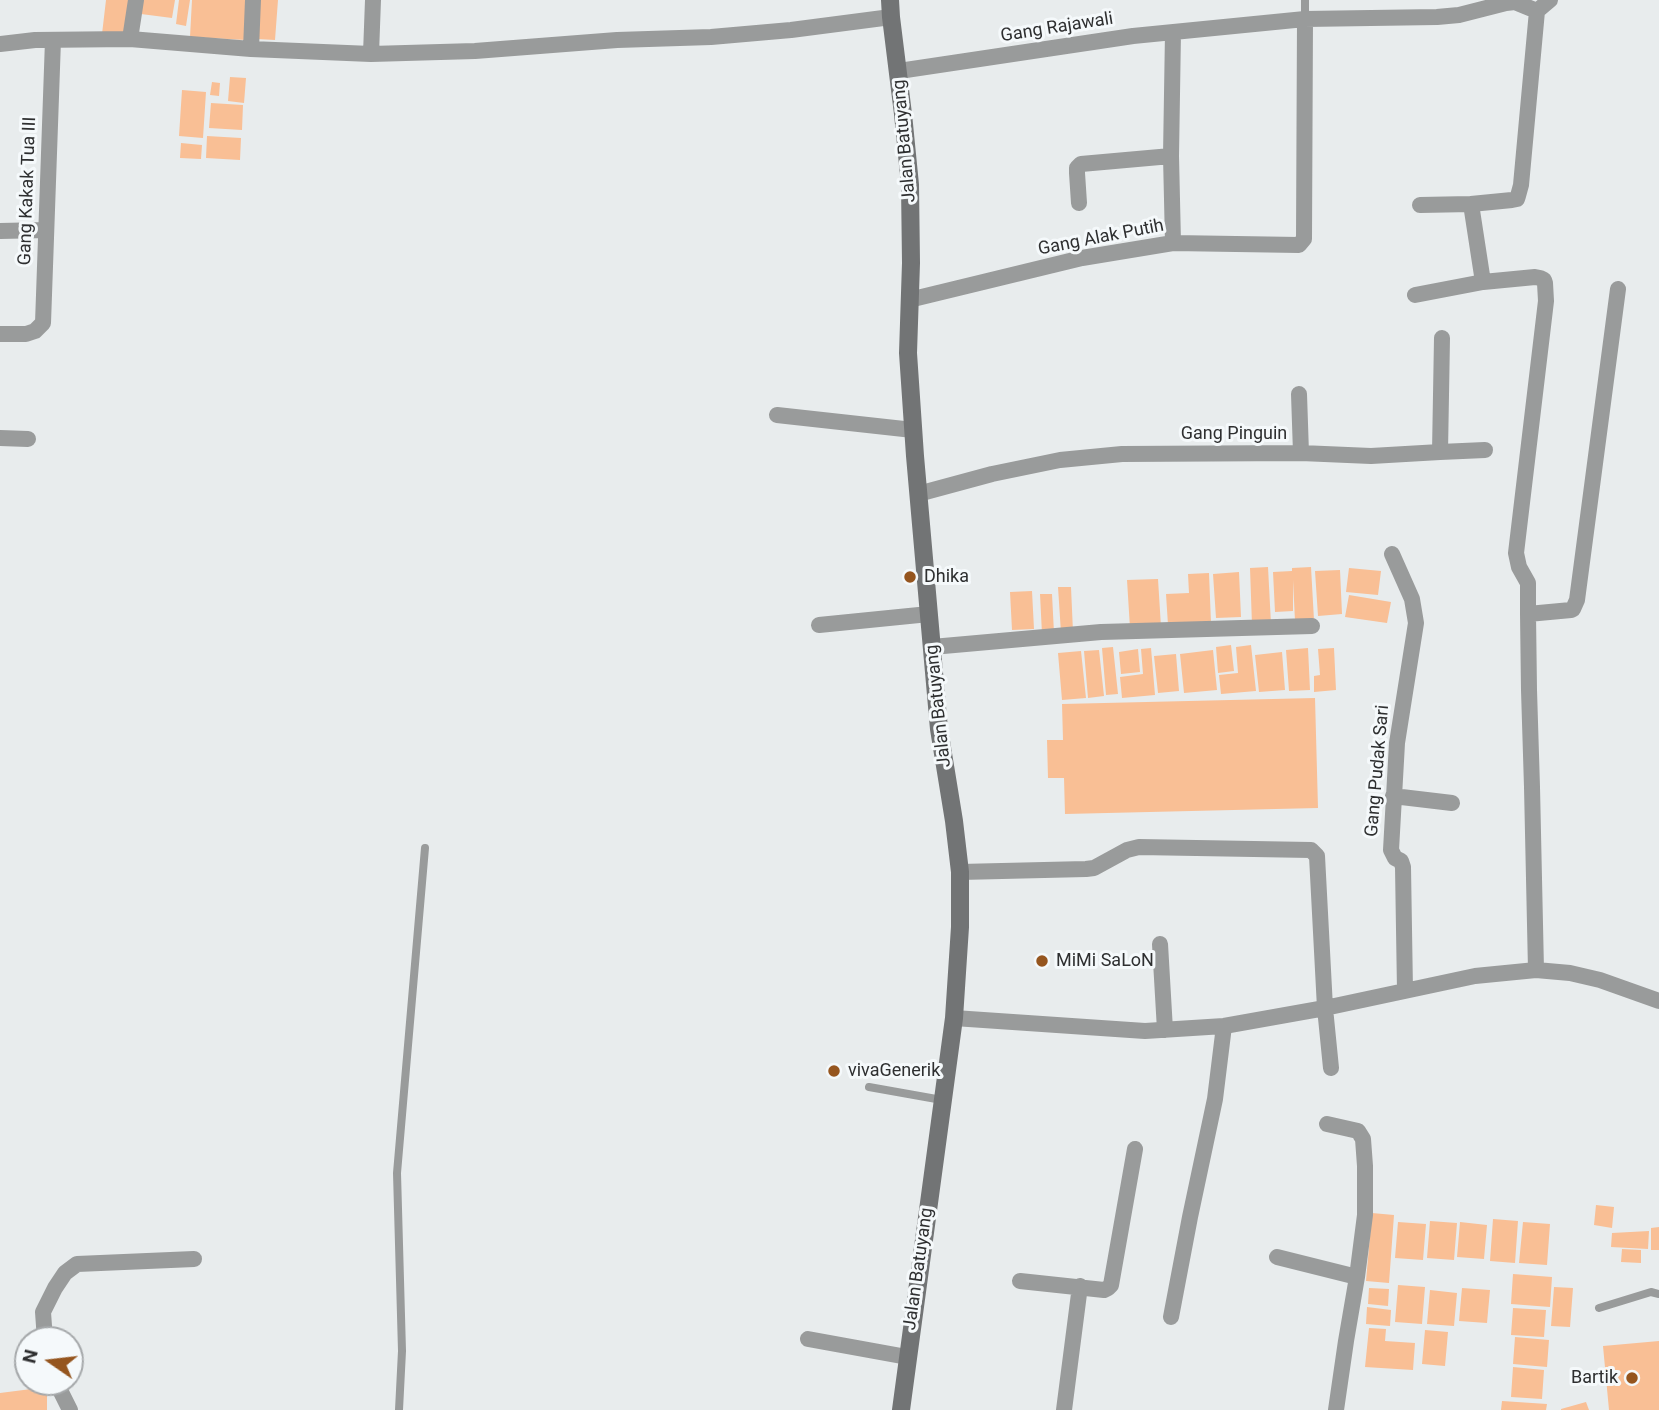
<!DOCTYPE html>
<html>
<head>
<meta charset="utf-8">
<style>
  body { margin:0 }
  #map { position:relative; width:1659px; height:1410px; overflow:hidden; background:#e8eced; font-family:Roboto,sans-serif }
  canvas { display:block }
  .north { position:absolute; left:14px; top:1326px; width:70px; height:70px; box-sizing:border-box; background:#f5f9fb; border:2px solid #a5a8aa; border-radius:50%; rotate:284deg; font-size:19px; font-weight:700; line-height:28px; text-align:center; color:#2e2f30 }
  .north::after { content:''; display:block; margin:auto; width:24px; height:32px; background:#95551e; clip-path:polygon(50% 0,100% 100%,50% 72%,0 100%) }
</style>
</head>
<body>
<div id="map">
<canvas width="1659" height="1410"></canvas>
<div class="north">N</div>
</div>
<script>
const ctx = document.querySelector('canvas').getContext('2d');
ctx.lineJoin = 'round';
function fillPath(path, color) {
  ctx.fillStyle = color;
  ctx.fill(path, 'evenodd');
}
function poly(rows) {
  const path = new Path2D();
  for (const r of rows) {
    path.moveTo(r[0], r[1]);
    for (let i = 2; i < r.length; i += 2) path.lineTo(r[i], r[i + 1]);
  }
  return path;
}
function trace(path, color, width, dash) {
  ctx.strokeStyle = color;
  ctx.lineWidth = width;
  ctx.lineCap = dash ? 'butt' : 'round';
  ctx.setLineDash(dash || []);
  ctx.stroke(path);
}
function write(font, color, halo, rows, align = 'center') {
  ctx.font = font + ' Roboto,sans-serif';
  ctx.lineWidth = 6;
  ctx.setLineDash([]);
  ctx.textBaseline = 'middle';
  ctx.strokeStyle = halo;
  ctx.fillStyle = color;
  for (const [text, x, y, turn = 0] of rows) {
    ctx.save();
    ctx.translate(x, y);
    ctx.rotate((+turn || 0) * Math.PI / 180);
    ctx.textAlign = isNaN(turn) ? turn : align;
    if (halo) ctx.strokeText(text, 0, 0);
    ctx.fillText(text, 0, 0);
    ctx.restore();
  }
}
fillPath(poly([
  [106,0,132,0,127,38,102,34],
  [143,0,175,0,172,18,141,14],
  [179,0,190,0,186,26,176,24],
  [192,0,248,0,246,40,190,37],
  [259,0,278,0,275,40,257,39],
  [230,77,246,78,244,103,228,101],
  [212,82,220,83,219,96,210,95],
  [182,90,206,92,203,138,179,136],
  [211,103,243,105,242,130,209,128],
  [207,136,241,138,240,160,206,158],
  [181,143,202,145,201,159,180,158],
  [1268,567,1271,624,1252,625,1250,568],
  [1311,567,1314,620,1295,621,1293,580,1293,611,1275,612,1273,572,1292,571,1292,568],
  [1349,568,1381,571,1378,595,1346,592],
  [1340,570,1342,614,1318,616,1315,571],
  [1239,572,1241,617,1216,618,1213,574],
  [1209,573,1211,623,1168,625,1166,594,1189,593,1188,574],
  [1158,579,1161,627,1130,628,1127,580],
  [1058,587,1071,587,1073,632,1061,633],
  [1032,591,1034,629,1012,630,1010,592],
  [1040,594,1052,594,1054,633,1042,634],
  [1349,595,1391,602,1387,623,1345,617],
  [1231,645,1234,671,1218,673,1216,647],
  [1251,645,1256,691,1221,694,1219,675,1238,673,1236,647],
  [1113,647,1118,694,1106,695,1102,648],
  [1151,648,1155,695,1122,698,1120,677,1143,674,1141,649],
  [1308,648,1310,690,1289,691,1286,650],
  [1334,648,1336,690,1314,692,1314,676,1320,675,1318,649],
  [1138,649,1140,672,1121,674,1119,652],
  [1099,650,1104,696,1088,698,1084,651],
  [1213,650,1217,690,1184,693,1180,654],
  [1081,651,1086,698,1062,700,1058,653],
  [1282,652,1285,690,1259,692,1255,655],
  [1176,654,1179,691,1158,693,1154,656],
  [1315,698,1318,808,1065,814,1064,778,1048,778,1047,740,1063,740,1062,704],
  [1596,1205,1614,1207,1612,1228,1594,1225],
  [1372,1213,1394,1215,1389,1283,1366,1281],
  [1493,1219,1518,1221,1515,1263,1490,1261],
  [1430,1221,1457,1223,1454,1260,1427,1258],
  [1398,1222,1426,1224,1423,1260,1395,1258],
  [1460,1222,1487,1225,1484,1259,1457,1257],
  [1523,1222,1550,1224,1547,1265,1519,1263],
  [1659,1227,1659,1250,1651,1250,1651,1228],
  [1649,1231,1648,1249,1611,1247,1612,1233],
  [1622,1249,1641,1250,1641,1263,1621,1262],
  [1513,1274,1552,1277,1550,1307,1511,1304],
  [1398,1285,1425,1287,1422,1324,1395,1322],
  [1554,1287,1573,1288,1570,1327,1551,1326],
  [1369,1288,1389,1289,1388,1306,1368,1304],
  [1462,1288,1490,1290,1487,1323,1459,1321],
  [1430,1290,1457,1293,1454,1326,1427,1324],
  [1367,1307,1391,1310,1390,1326,1366,1324],
  [1513,1308,1546,1310,1544,1337,1511,1335],
  [1369,1328,1386,1329,1385,1341,1415,1343,1413,1370,1365,1367],
  [1425,1330,1448,1332,1445,1366,1422,1364],
  [1515,1337,1549,1340,1547,1367,1513,1364],
  [1659,1341,1659,1410,1609,1410,1603,1346],
  [1513,1367,1544,1370,1542,1399,1511,1397],
  [47,1387,47,1410,0,1410,0,1393],
  [1502,1401,1547,1404,1546,1410,1501,1410],
  [1586,1402,1589,1410,1561,1410,1561,1409]
]), '#f9bf95');
trace(poly([
  [1305,0,1305,19],
  [869,1087,942,1100],
  [1599,1308,1651,1292,1659,1294],
  [399,1410,402,1351,397,1173,425,848]
]), '#999b9b', 8);
trace(poly([
  [1173,32,1171,156,1173,243],
  [130,39,136,0],
  [0,44,35,40,130,39,251,49,371,54,475,51,617,40,711,37,791,30,891,17],
  [251,49,253,0],
  [371,54,373,0],
  [899,71,1133,36,1305,19,1437,17,1459,15,1506,3,1515,2,1537,11,1550,0],
  [1079,203,1077,173,1077,168,1081,164,1171,156],
  [1471,204,1512,200,1517,199,1518,196,1521,185,1537,11],
  [1420,205,1471,204,1483,282,1535,277,1540,278,1544,280,1545,283,1546,301,1516,553,1519,567,1528,583,1528,614],
  [0,231,45,230],
  [1415,295,1483,282],
  [909,300,1082,258,1173,243,1299,245,1304,239,1305,19],
  [0,334,26,334,35,331,43,323,53,40],
  [1299,394,1301,453],
  [777,415,913,430],
  [0,438,28,439],
  [1440,452,1485,450],
  [918,494,992,474,1060,460,1122,454,1301,453,1371,456,1440,452,1442,338],
  [1392,554,1412,599,1416,623,1397,743,1391,850,1395,858,1401,861,1403,867,1405,991],
  [819,625,929,614],
  [932,647,1101,632,1312,626],
  [1393,796,1452,803],
  [960,872,1086,869,1094,868,1127,850,1139,847,1311,850,1317,856,1325,1008,1331,1068],
  [1160,944,1165,1030],
  [1536,970,1532,787,1529,690,1528,614,1571,610,1573,609,1577,600,1618,289],
  [954,1018,1145,1031,1224,1026,1325,1008,1475,976,1536,970,1570,973,1600,980,1659,1001],
  [1327,1124,1358,1131,1363,1139,1365,1166,1365,1215,1357,1277,1346,1341,1336,1410],
  [1277,1257,1357,1277],
  [1020,1281,1104,1290,1108,1288,1111,1285,1135,1149],
  [1171,1317,1190,1217,1215,1099,1224,1026],
  [808,1339,907,1357],
  [45,1340,43,1312,55,1288,65,1273,77,1264,194,1259],
  [56,1382,70,1410],
  [1064,1410,1080,1286]
]), '#999b9b', 16);
trace(poly([
  [890,0,891,17,903,114,910,185,911,263,908,353,915,456,939,729,954,821,960,872,960,927,954,1018,901,1410]
]), '#727475', 18);
for (const [x, y, r, color] of [
  [910,577,7,"#95551e"],
  [1042,961,7,"#95551e"],
  [834,1071,7,"#95551e"],
  [1632,1378,7,"#95551e"]
]) {
  const dot = new Path2D();
  dot.arc(x, y, r, 0, 2 * Math.PI);
  ctx.fillStyle = color;
  ctx.fill(dot);
  trace(dot, '#f5f9fb', 2.5);
}
write('18px', '#2e2f30', '#f5f9fb', [
  ["Gang Rajawali",1057,28,-9],
  ["Jalan Batuyang",905,141,-95],
  ["Gang Kakak Tua III",28,191,-88],
  ["Gang Alak Putih",1101,238,-11],
  ["Gang Pinguin",1234,434],
  ["Jalan Batuyang",939,706,-96],
  ["Gang Pudak Sari",1378,771,-85],
  ["Jalan Batuyang",919,1269,-82]
]);
write('18px', '#2e2f30', '#f5f9fb', [
  ["Dhika",924,577],
  ["MiMi SaLoN",1056,961],
  ["vivaGenerik",848,1071],
  ["Bartik",1618,1378,"right"]
], 'left');
</script>
</body>
</html>
